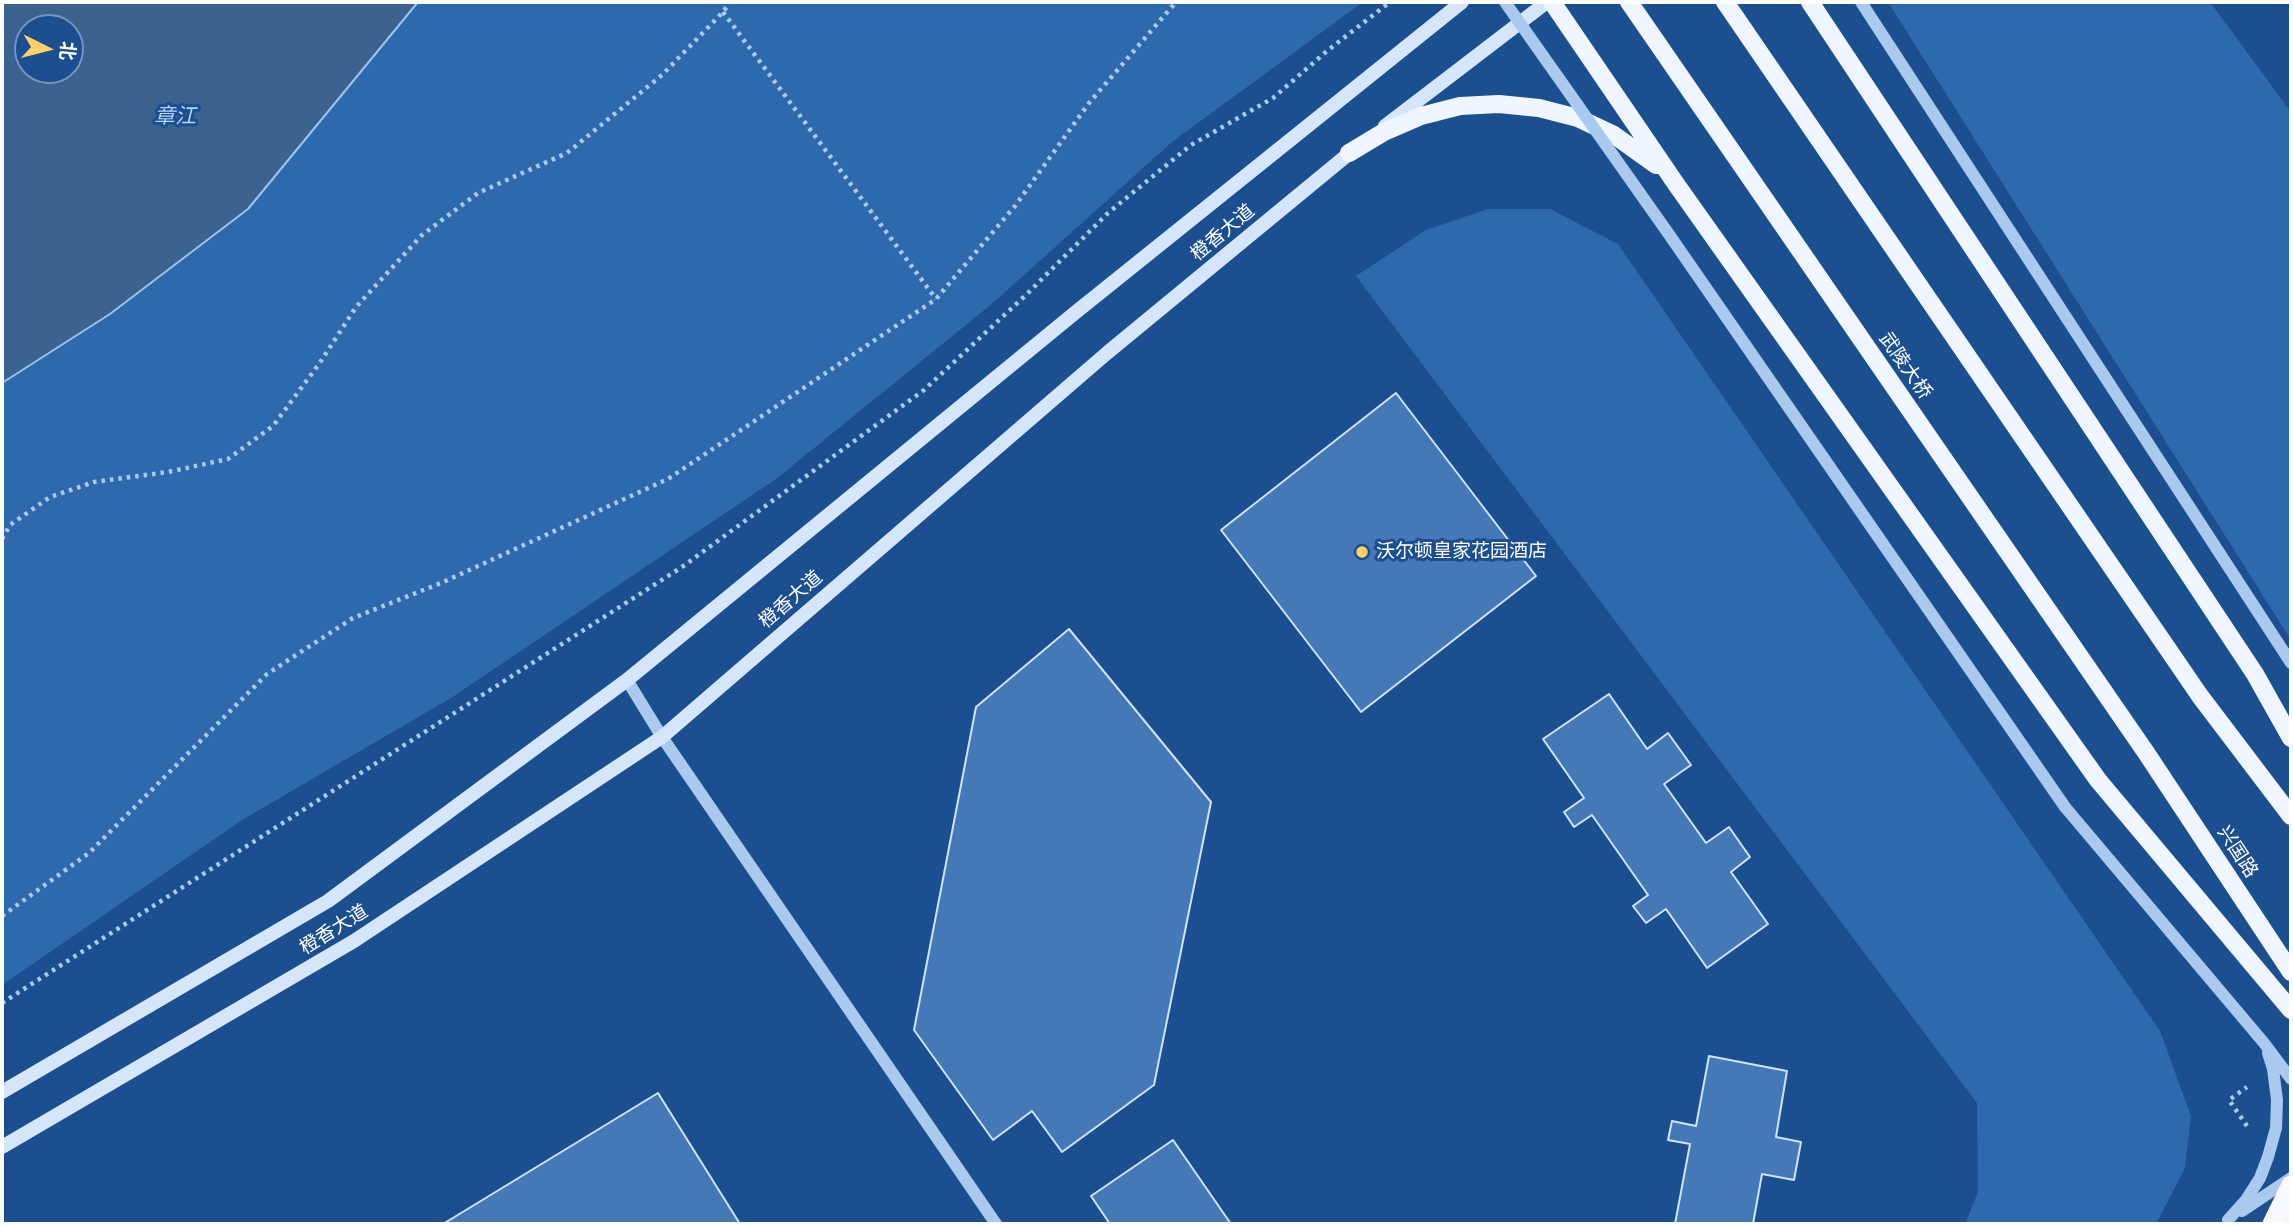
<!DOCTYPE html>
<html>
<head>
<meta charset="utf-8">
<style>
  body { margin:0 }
  #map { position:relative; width:2293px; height:1226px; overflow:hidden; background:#1b4f8f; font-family:"Open Sans","Noto Sans SC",sans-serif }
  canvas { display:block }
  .frame { position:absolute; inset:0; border:4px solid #fff; pointer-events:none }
  .north { position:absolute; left:14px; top:14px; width:70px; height:70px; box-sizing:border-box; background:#1b4f8f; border:2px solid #7695bc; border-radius:50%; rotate:96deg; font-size:19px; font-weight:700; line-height:28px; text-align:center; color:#fff }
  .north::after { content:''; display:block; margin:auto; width:24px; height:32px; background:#ffd166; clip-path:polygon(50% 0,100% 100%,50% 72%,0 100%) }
</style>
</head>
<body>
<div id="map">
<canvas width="2293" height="1226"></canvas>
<div class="frame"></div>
<div class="north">北</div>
</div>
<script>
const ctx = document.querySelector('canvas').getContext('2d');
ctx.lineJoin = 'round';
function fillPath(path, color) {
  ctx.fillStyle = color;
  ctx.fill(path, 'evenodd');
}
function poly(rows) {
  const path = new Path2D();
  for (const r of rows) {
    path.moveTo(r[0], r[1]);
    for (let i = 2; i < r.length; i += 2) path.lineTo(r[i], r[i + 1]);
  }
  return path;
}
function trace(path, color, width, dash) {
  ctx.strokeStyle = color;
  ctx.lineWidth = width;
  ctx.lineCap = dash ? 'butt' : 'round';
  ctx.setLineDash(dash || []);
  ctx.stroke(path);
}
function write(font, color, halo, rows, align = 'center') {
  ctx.font = font + ' "Open Sans","Noto Sans SC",sans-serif';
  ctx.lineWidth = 6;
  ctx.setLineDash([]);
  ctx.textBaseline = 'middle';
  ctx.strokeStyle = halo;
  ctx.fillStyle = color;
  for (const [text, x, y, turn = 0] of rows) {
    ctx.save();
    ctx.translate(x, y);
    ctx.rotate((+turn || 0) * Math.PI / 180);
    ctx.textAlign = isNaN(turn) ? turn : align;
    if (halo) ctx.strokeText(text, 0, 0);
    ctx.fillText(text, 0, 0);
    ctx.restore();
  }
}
fillPath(poly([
  [418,2,1363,2,1172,142,993,303,776,479,451,698,242,820,2,985,2,383,110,314,248,209],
  [1888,2,2210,2,2291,112,2291,640],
  [1488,209,1550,209,1618,244,2160,1031,2191,1116,2185,1168,2156,1224,1965,1224,1978,1192,1977,1103,1356,276,1426,230]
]), '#2e69ad');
const water = poly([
  [2,2,418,2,248,209,110,314,2,383,2,2],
  [28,28,70,28,70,70,28,70,28,28]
]);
fillPath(water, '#3c6290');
trace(water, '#9cc4f0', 2);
const building = poly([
  [1396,393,1536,576,1361,712,1221,530,1396,393],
  [1069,629,1211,802,1154,1085,1062,1152,1032,1111,993,1140,914,1030,976,707,1069,629],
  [1609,694,1647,749,1668,733,1691,765,1664,784,1706,843,1729,827,1750,857,1731,872,1768,924,1707,968,1666,909,1646,923,1633,906,1648,895,1592,815,1574,827,1564,812,1584,798,1543,739,1609,694],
  [1709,1056,1787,1071,1776,1137,1801,1142,1794,1180,1762,1174,1753,1224,1675,1224,1690,1144,1668,1140,1672,1121,1696,1126,1709,1056],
  [658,1093,740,1224,443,1224,658,1093],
  [1173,1140,1231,1224,1110,1224,1091,1196,1173,1140]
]);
fillPath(building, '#4478b7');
trace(building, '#cfe3fa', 2);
trace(poly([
  [723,12,936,299],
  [2,539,10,525,50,497,94,482,168,472,228,459,273,426,319,364,356,307,422,235,478,193,567,153,662,75,723,12,730,2],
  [2,916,89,853,267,674,353,618,441,583,668,479,936,299,1015,206,1089,103,1176,2],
  [2,1003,682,567,924,390,1028,293,1108,213,1191,145,1273,98,1327,51,1390,2],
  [2247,1126,2229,1100,2247,1087]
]), '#a9c9ee', 4.5, [3.5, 5]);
trace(poly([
  [1861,2,2291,663],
  [627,680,662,737,996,1224],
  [2065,807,2264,1043,2291,1079],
  [2242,1211,2291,1178],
  [2228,1220,2246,1200,2260,1178,2268,1157,2276,1128,2277,1100,2273,1069,2268,1053]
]), '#a9c9ee', 12);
trace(poly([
  [1385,126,1547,2],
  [2,1092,328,901,627,680,1076,312,1462,2],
  [2,1147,354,941,662,737,1107,353,1357,147]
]), '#d6e6fa', 14);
trace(poly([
  [1552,2,1676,184,2098,780,2291,1010],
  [1629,2,2147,754,2291,972],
  [1725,2,2200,696,2291,816],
  [1810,2,2255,674,2291,738],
  [1349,153,1384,132,1421,116,1460,106,1499,104,1539,108,1578,118,1614,135,1656,165],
  [2279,1224,2291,1217]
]), '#f0f6ff', 18);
trace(poly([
  [2272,1224,2291,1185]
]), '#f8faff', 19);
trace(poly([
  [1505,2,1668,233,2065,807]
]), '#a9c9ee', 12);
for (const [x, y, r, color] of [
  [1362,552,7,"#ffd166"]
]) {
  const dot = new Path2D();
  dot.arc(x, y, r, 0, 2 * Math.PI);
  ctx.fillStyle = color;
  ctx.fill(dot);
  trace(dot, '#1b4f8f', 2.5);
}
write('19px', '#fff', '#1b4f8f', [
  ["橙香大道",1223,233,-40],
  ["武陵大桥",1905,366,55],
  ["橙香大道",791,600,-41],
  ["兴国路",2237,852,57],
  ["橙香大道",334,930,-32]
]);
write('19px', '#fff', '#1b4f8f', [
  ["沃尔顿皇家花园酒店",1376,552]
], 'left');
write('italic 21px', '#b5d3f5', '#1b4f8f', [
  ["章江",175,117]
]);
</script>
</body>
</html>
